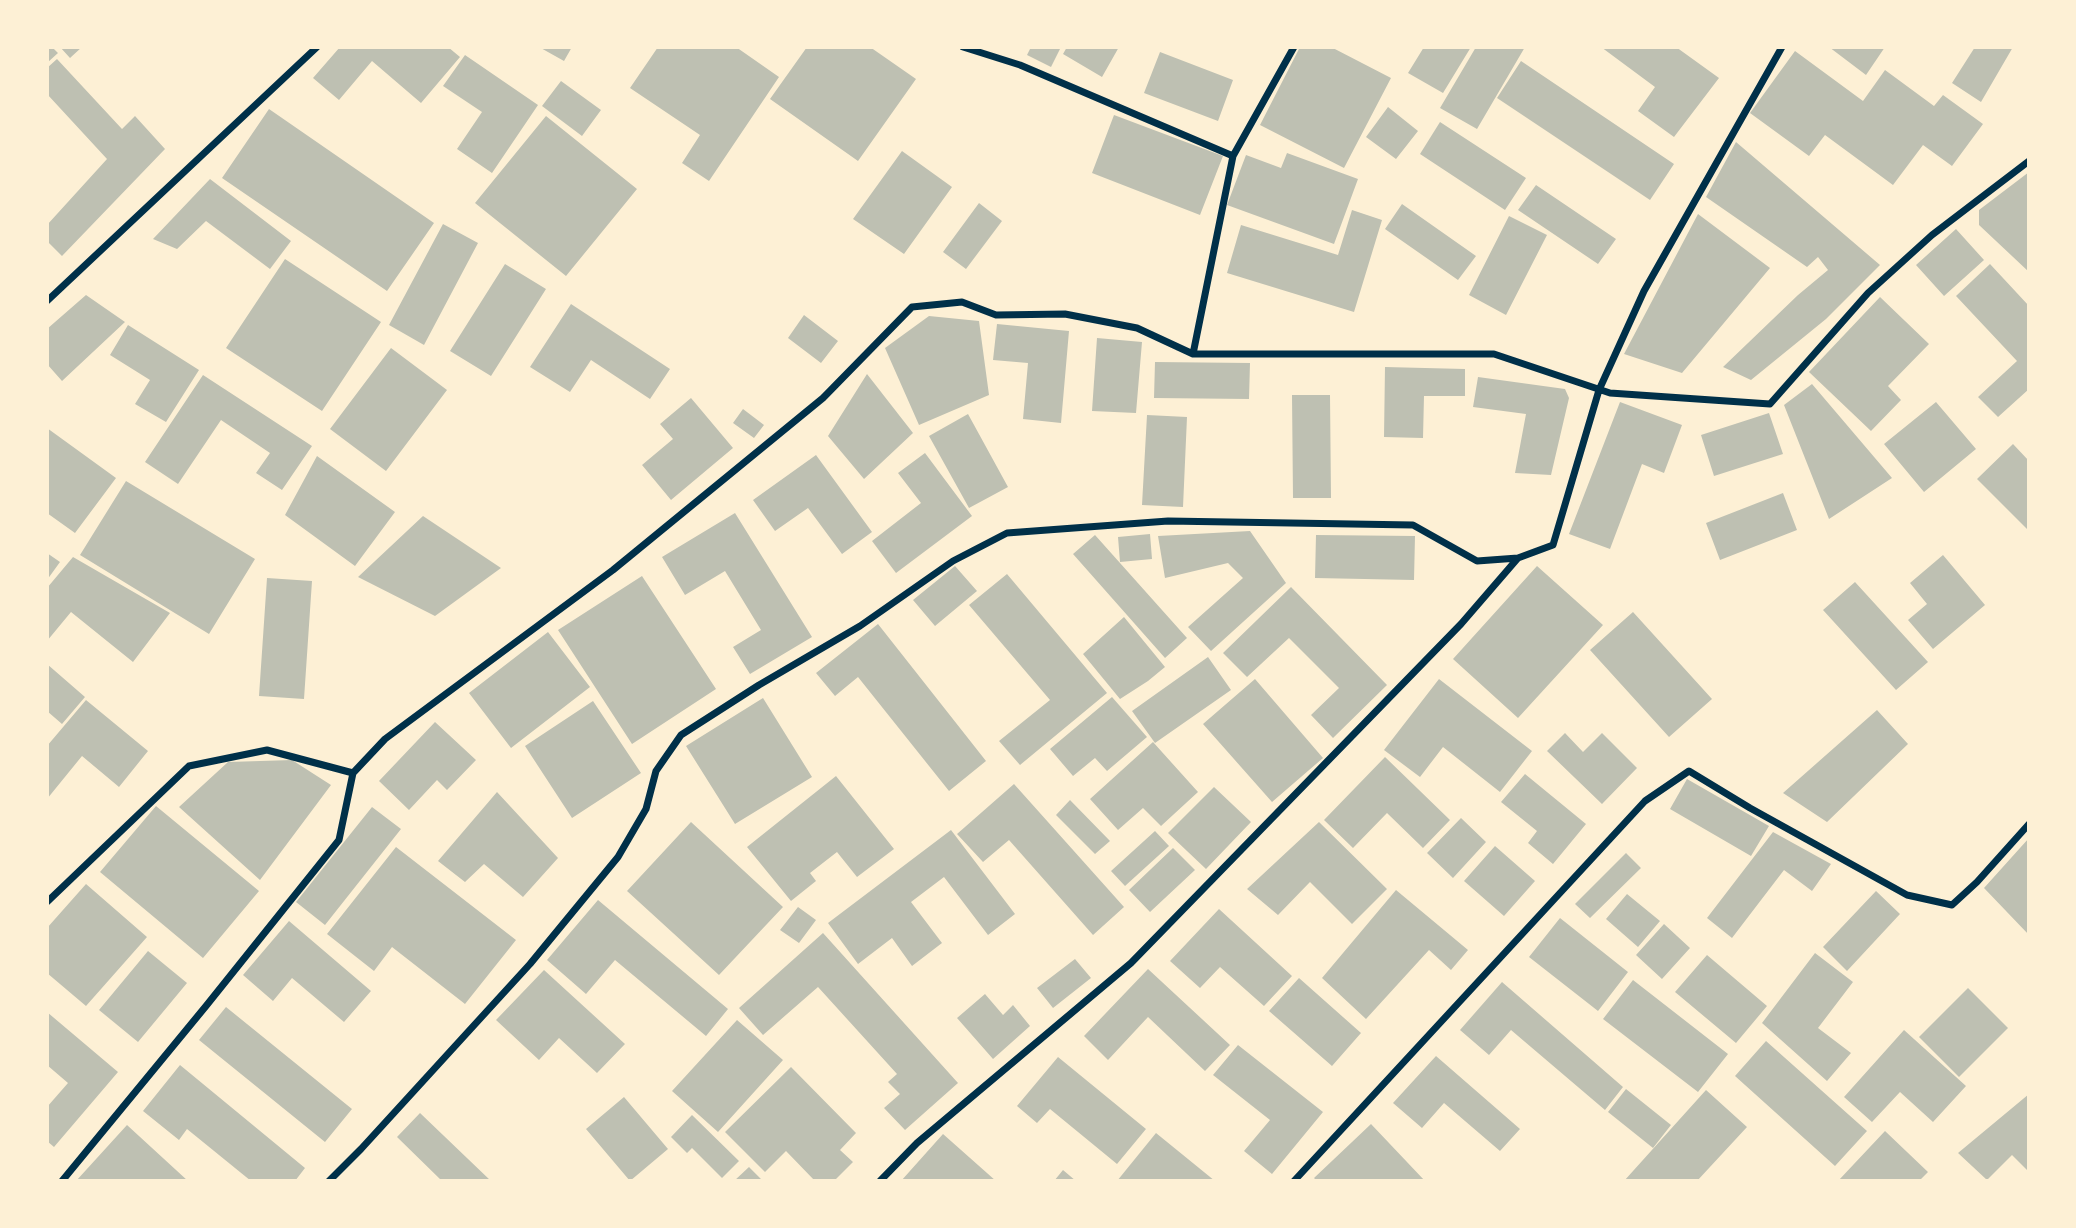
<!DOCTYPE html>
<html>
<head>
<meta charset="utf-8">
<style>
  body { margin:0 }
  #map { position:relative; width:2076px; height:1228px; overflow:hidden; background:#fdf0d5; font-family:"Open Sans",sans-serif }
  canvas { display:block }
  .frame { position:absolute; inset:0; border:49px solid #fdf0d5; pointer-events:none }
</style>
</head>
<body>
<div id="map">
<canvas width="2076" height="1228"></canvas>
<div class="frame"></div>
</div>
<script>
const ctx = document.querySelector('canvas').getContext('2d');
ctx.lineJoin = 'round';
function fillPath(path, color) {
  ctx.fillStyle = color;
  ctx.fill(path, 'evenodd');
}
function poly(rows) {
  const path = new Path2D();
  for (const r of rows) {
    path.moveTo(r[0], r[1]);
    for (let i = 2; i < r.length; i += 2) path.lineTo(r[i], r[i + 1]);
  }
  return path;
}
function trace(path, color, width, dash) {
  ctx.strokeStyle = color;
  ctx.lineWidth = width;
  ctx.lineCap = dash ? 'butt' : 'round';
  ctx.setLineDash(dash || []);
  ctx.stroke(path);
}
fillPath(poly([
  [47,47,52,47,58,53,47,63],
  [60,47,82,47,70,58],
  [340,47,448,47,460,57,421,103,372,61,339,100,313,78],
  [539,47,572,47,564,61],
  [658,47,736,47,779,77,709,181,682,163,700,135,630,88],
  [807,47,870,47,916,79,858,161,770,99],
  [1031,47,1061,47,1051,67,1027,55],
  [1067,47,1119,47,1102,77,1063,54],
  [1300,47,1331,47,1391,78,1344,168,1260,125],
  [1424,47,1471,47,1443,93,1408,73],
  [1476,47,1525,47,1477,129,1440,108],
  [1601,47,1676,47,1719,78,1674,137,1638,111,1655,87],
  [1829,47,1885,47,1866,75],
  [1975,47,2013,47,1981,102,1952,83],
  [1795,51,1863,101,1885,70,1934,106,1943,95,1983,124,1952,166,1923,145,1893,185,1825,135,1809,156,1750,113],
  [1160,52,1233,80,1218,121,1144,93],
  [465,55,538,105,492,173,457,149,482,112,443,86],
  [57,59,122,129,135,116,165,149,62,256,47,241,47,225,107,159,47,94,47,68],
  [1521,61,1674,164,1650,200,1497,98],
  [561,81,601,110,582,136,542,106],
  [1388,107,1418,131,1396,159,1366,137],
  [269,109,434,223,387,291,222,178],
  [1114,115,1223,156,1200,215,1092,173],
  [546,116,637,189,566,276,475,203],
  [1440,122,1526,178,1505,210,1420,154],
  [1736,142,1880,265,1826,319,1751,380,1723,367,1798,295,1828,270,1818,257,1807,267,1706,197],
  [902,151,952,187,904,254,853,219],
  [1287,153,1358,179,1334,244,1227,205,1246,155,1281,168],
  [2029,172,2029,272,1979,225,1979,210],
  [210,179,291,241,270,269,206,221,177,249,153,239],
  [1536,185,1616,239,1598,264,1518,210],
  [979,203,1002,221,966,269,943,252],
  [1402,204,1476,256,1458,280,1385,229],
  [1352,210,1382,220,1354,312,1227,273,1241,225,1338,255],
  [1698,214,1770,268,1682,373,1624,354],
  [1509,216,1547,235,1506,315,1469,295],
  [443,224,478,243,424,345,389,325],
  [1956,229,1984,260,1944,296,1916,265],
  [285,259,381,322,322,411,226,348],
  [505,264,546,289,491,376,450,351],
  [1990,264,2029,306,2029,389,1998,417,1978,397,2017,361,1956,296],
  [86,295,125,322,62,381,47,364,47,329],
  [1880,297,1929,344,1888,386,1901,400,1871,431,1809,372],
  [571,304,670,369,650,399,591,360,570,392,530,367],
  [804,315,838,341,821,363,788,338],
  [929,316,979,321,989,395,919,425,885,348],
  [997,324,1069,331,1061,423,1023,419,1028,363,993,360],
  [128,325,199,370,166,422,135,404,150,380,110,355],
  [1097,338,1142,342,1136,413,1092,411],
  [391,348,447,390,386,471,330,429],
  [1155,362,1250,363,1249,399,1154,398],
  [1385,367,1465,369,1465,396,1424,396,1423,438,1384,437],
  [867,374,913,433,864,479,828,436],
  [203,375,312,446,282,490,256,473,270,453,221,420,178,484,145,462],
  [1478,377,1565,389,1569,398,1551,475,1515,473,1526,414,1473,407],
  [1812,384,1892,478,1829,519,1784,405],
  [1292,395,1330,395,1331,498,1293,498],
  [691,398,733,448,671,500,642,465,673,439,660,424],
  [1620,402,1682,425,1664,473,1642,464,1610,549,1569,534],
  [1936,402,1976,449,1924,492,1884,444],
  [743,409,764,425,754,438,733,423],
  [1769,413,1783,454,1714,476,1701,435],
  [968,414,1008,487,969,508,929,436],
  [1147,415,1187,417,1183,507,1142,505],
  [47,428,116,478,75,533,47,513],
  [2013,444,2029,461,2029,531,1977,479],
  [925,453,972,516,896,573,872,541,921,503,898,473],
  [816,455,872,532,842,554,808,508,775,531,753,500],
  [317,456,395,512,355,566,285,515],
  [126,481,255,559,209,634,80,555],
  [1783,493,1797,530,1720,560,1706,523],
  [735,513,812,637,750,674,733,647,761,630,725,571,685,595,662,557],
  [423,516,501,568,435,616,358,577],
  [1250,531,1286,583,1211,651,1188,627,1243,578,1228,563,1165,578,1158,536],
  [1150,534,1152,559,1120,562,1118,537],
  [1095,535,1187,638,1165,658,1073,554],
  [1316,535,1415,536,1414,580,1315,578],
  [47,553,60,562,47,580],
  [1943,555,1985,605,1933,649,1908,620,1927,604,1910,583],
  [73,557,170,613,133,662,71,612,47,641,47,588],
  [955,566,977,591,935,626,913,600],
  [1537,566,1603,625,1518,718,1453,659],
  [1007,574,1107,693,1020,765,999,741,1050,700,969,605],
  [642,576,716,689,632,744,558,630],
  [267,578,312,581,304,699,259,696],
  [1855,582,1928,662,1896,690,1823,610],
  [1291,587,1387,685,1333,738,1311,715,1339,688,1289,638,1247,677,1223,653],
  [1633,612,1712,699,1669,737,1590,650],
  [1124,617,1165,667,1148,681,1120,699,1083,654],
  [878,624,986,761,949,791,858,677,835,696,816,673],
  [548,632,590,687,511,748,469,693],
  [1208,657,1231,690,1155,743,1132,711],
  [47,664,85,697,62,724,47,711],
  [1255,679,1323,758,1272,802,1203,724],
  [1439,679,1532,751,1500,792,1443,747,1420,777,1384,750],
  [1112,697,1147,737,1107,771,1095,758,1073,776,1050,749],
  [763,698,812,777,735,824,686,746],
  [86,700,148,751,119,787,82,756,47,799,47,746],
  [593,701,641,773,572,818,525,746],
  [1877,710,1908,744,1827,822,1783,793],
  [435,722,476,760,447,790,437,780,409,810,379,781],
  [1565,733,1583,752,1602,733,1637,768,1602,804,1547,751],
  [1153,742,1198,792,1161,826,1143,808,1118,830,1090,799],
  [1385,757,1450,820,1423,848,1387,813,1353,848,1324,820],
  [292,760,331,785,260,880,179,807,228,762],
  [1525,774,1586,824,1553,864,1528,843,1537,831,1501,802],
  [836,776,894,849,857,877,837,852,810,873,816,881,791,901,747,847],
  [1687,779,1769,826,1751,856,1670,809],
  [1014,784,1124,907,1093,935,1009,840,983,862,957,834],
  [1214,787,1251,822,1206,869,1168,833],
  [497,792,558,858,523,897,484,864,465,882,438,861],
  [1070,800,1110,841,1095,854,1056,815],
  [156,806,259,891,203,958,100,872],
  [372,807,401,829,325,925,296,902],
  [1461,818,1486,842,1453,878,1427,853],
  [691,822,783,907,719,975,627,891],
  [1319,822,1387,889,1352,924,1310,882,1278,915,1247,889],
  [951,830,1015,914,988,935,944,877,911,902,942,943,912,966,892,938,858,964,828,923],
  [1155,831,1169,846,1125,886,1111,871],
  [1773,832,1831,864,1812,891,1784,870,1732,938,1707,918],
  [2029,838,2029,935,1984,888],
  [1495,846,1535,881,1504,916,1464,881],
  [396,847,516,940,465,1004,392,947,374,971,327,934],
  [1173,848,1195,870,1150,912,1129,890],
  [1626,853,1641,868,1590,918,1575,904],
  [86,884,147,937,86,1006,47,973,47,928],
  [1396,890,1468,950,1451,970,1429,950,1366,1019,1322,978],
  [1876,891,1900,914,1847,971,1823,947],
  [1627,894,1660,921,1638,947,1606,919],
  [598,900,728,1009,706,1036,615,960,586,994,547,960],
  [798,907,816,920,799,943,780,930],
  [1219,909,1292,976,1264,1006,1220,967,1200,988,1170,961],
  [1560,918,1628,972,1598,1011,1529,957],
  [289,921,371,991,344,1022,292,978,273,1001,243,975],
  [1664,924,1690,948,1662,979,1636,955],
  [823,933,958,1083,905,1130,884,1108,900,1094,888,1082,897,1074,818,987,763,1035,739,1008],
  [148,951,187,983,138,1042,99,1010],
  [1815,953,1853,982,1818,1028,1851,1053,1827,1081,1762,1023],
  [1707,955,1767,1006,1736,1043,1675,992],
  [1075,959,1091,978,1053,1008,1037,988],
  [1148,969,1230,1045,1205,1071,1148,1017,1108,1060,1084,1036],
  [544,970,625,1044,597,1073,559,1038,539,1060,496,1020],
  [1299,978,1361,1033,1332,1066,1269,1011],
  [1633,980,1728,1054,1698,1092,1603,1019],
  [1502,982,1623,1087,1605,1110,1511,1030,1489,1055,1460,1030],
  [1968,988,2008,1028,1959,1077,1919,1037],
  [985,994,1003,1015,1013,1005,1030,1026,993,1059,957,1018],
  [226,1007,352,1109,325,1142,199,1040],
  [47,1012,118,1072,54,1147,47,1141,47,1107,68,1083,47,1065],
  [737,1020,783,1060,718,1132,672,1091],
  [1904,1030,1966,1086,1933,1122,1900,1092,1872,1122,1844,1097],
  [1766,1041,1867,1131,1835,1166,1735,1076],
  [1238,1045,1323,1112,1272,1174,1244,1151,1270,1120,1213,1075],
  [1436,1056,1520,1129,1500,1151,1444,1103,1422,1128,1393,1103],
  [1058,1057,1146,1129,1117,1164,1050,1109,1037,1123,1017,1106],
  [180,1065,305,1168,295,1181,251,1181,187,1129,179,1140,143,1111],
  [791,1067,856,1133,840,1150,853,1162,834,1181,815,1181,786,1151,765,1172,725,1132],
  [1626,1089,1671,1125,1653,1148,1608,1112],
  [1706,1090,1747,1127,1697,1181,1624,1181],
  [2029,1094,2029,1172,2012,1155,1987,1180,1958,1153],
  [624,1097,668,1149,630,1181,586,1129],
  [420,1113,491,1181,442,1181,397,1137],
  [692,1115,739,1161,722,1178,692,1148,687,1153,671,1137],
  [1371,1124,1425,1181,1317,1181,1314,1178],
  [127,1125,188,1181,76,1181],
  [1885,1131,1928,1172,1919,1181,1838,1181],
  [1156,1133,1215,1181,1117,1181],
  [943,1134,996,1181,901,1181],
  [749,1167,763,1181,734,1181],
  [1063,1170,1076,1181,1054,1181]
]), '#bec0b2');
trace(poly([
  [963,47,1020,65,1233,156],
  [47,301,317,47],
  [1193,354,1233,156,1294,47],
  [47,902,189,766,267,750,353,773],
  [62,1181,206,1006,339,840,353,773,385,739,613,570,823,398,912,307,962,302,996,315,1065,314,1137,328,1193,354,1494,354,1610,393,1770,404,1868,293,1932,235,2029,161],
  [329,1181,361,1149,530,964,618,857,646,809,656,771,681,735,759,685,860,626,953,561,1007,533,1168,521,1413,525,1477,561,1518,558],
  [880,1181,917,1143,1131,963,1461,624,1518,558,1553,545,1599,390,1644,291,1782,47],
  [1294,1181,1645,801,1689,771,1750,808,1907,895,1952,905,1977,882,2029,824]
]), '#003049', 7);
</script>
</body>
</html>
